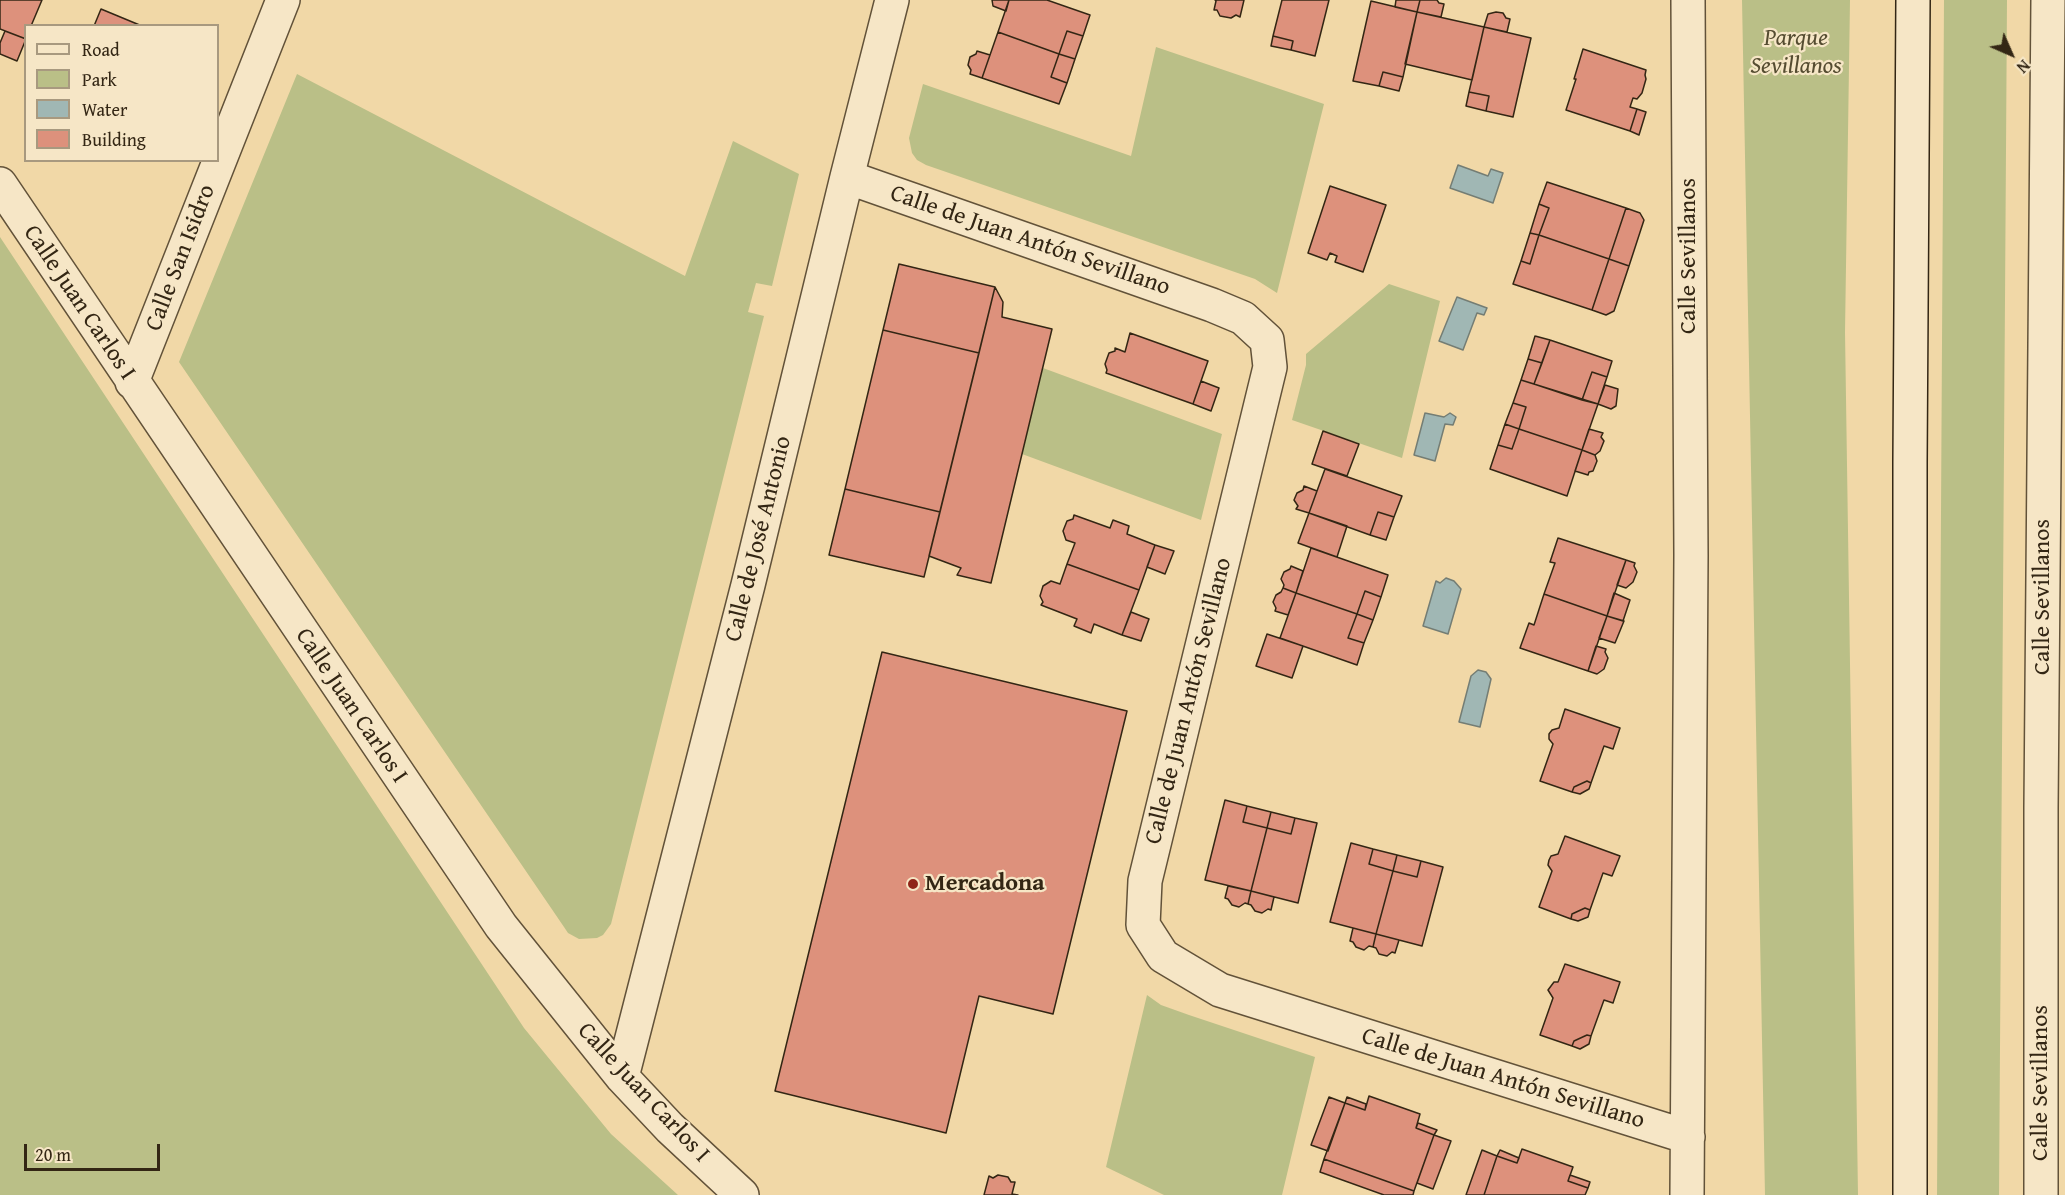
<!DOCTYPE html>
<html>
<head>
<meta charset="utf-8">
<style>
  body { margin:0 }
  #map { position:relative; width:2065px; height:1195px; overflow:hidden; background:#f1d8a7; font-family:"Gentium Book Plus",serif }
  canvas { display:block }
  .legend { position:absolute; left:24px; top:24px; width:195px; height:138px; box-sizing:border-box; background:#f6e6c6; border:2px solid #a8997f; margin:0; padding:8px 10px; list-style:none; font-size:18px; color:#332614 }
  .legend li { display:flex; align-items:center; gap:12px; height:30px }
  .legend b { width:30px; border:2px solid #a8997f }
  .north { position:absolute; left:1981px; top:24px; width:60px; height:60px; -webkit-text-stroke:4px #f6e6c6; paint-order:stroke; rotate:135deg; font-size:16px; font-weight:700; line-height:24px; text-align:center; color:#332614 }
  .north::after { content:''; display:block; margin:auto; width:21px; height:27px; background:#332614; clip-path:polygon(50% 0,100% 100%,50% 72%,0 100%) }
  .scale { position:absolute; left:24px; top:1144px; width:136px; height:27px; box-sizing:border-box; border:3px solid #332614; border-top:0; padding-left:8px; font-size:18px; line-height:21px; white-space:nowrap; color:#332614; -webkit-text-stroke:4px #f6e6c6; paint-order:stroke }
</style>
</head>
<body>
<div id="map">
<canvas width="2065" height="1195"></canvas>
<ul class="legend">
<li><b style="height:8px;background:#f6e6c6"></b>Road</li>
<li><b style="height:16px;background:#babf87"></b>Park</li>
<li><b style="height:16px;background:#a0b7b4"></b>Water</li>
<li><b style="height:16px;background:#dd917c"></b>Building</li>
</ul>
<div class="north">N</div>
<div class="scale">20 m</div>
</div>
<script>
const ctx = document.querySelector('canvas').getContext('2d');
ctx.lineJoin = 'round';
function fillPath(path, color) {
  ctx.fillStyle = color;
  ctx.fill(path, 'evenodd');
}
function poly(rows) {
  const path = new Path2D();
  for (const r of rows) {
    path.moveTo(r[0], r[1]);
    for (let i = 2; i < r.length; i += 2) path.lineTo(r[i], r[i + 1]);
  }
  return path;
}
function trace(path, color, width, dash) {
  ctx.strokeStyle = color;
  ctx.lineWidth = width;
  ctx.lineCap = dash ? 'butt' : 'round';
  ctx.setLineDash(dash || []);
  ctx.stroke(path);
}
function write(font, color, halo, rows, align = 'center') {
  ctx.font = font + ' "Gentium Book Plus",serif';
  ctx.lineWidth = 4.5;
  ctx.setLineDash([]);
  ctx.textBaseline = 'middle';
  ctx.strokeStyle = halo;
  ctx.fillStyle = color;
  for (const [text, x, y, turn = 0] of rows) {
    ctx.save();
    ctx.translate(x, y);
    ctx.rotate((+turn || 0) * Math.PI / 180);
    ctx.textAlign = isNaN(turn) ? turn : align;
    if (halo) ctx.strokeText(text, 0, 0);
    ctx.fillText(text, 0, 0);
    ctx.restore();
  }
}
fillPath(poly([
  [1742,0,1850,0,1845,332,1858,1195,1765,1195],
  [1944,0,2007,0,1999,1195,1937,1195],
  [1156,47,1324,104,1277,293,1255,279,926,165,917,160,912,153,909,138,923,84,1131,156],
  [297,74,685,276,733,141,799,174,772,286,756,283,748,312,764,316,611,924,603,935,597,938,579,939,568,933,564,927,179,362],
  [0,237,524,1028,611,1134,678,1195,0,1195],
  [1389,284,1440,301,1402,458,1292,420,1306,365,1306,354],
  [1043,368,1222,434,1201,520,1022,454],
  [1147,995,1161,1005,1189,1015,1315,1057,1282,1195,1164,1195,1106,1167]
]), '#babf87');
const water = poly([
  [1458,165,1488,176,1491,169,1503,173,1493,203,1450,188,1458,165],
  [1457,297,1487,308,1484,315,1477,313,1463,350,1439,341,1457,297],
  [1425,413,1444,417,1450,413,1456,417,1453,425,1445,424,1435,461,1414,455,1425,413],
  [1446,578,1454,581,1461,589,1448,634,1423,626,1436,581,1440,583,1446,578],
  [1478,670,1486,672,1491,679,1480,727,1459,722,1471,676,1478,670]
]);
fillPath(water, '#a0b7b4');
trace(water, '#747d74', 1.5);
const building = poly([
  [0,0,42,0,31,26,26,26,26,39,0,29,0,0],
  [992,0,1009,0,1006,11,993,6,992,0],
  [1009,0,1047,0,1090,15,1083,36,1067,31,1059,54,998,32,1009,0],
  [1215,0,1244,0,1240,17,1236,15,1231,18,1220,16,1217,10,1214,10,1216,1,1215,0],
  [1282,0,1329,0,1315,56,1291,50,1293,41,1273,36,1282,0],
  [1396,0,1420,0,1417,12,1395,7,1396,0],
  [1420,0,1437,0,1439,3,1444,4,1441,17,1417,12,1420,0],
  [1371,1,1417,12,1403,77,1383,72,1379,86,1353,81,1371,1],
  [101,9,142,26,94,26,101,9],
  [1417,12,1484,27,1472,80,1405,64,1417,12],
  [1496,12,1503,13,1506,18,1510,19,1507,32,1484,27,1488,14,1496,12],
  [1484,27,1531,38,1513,117,1486,111,1489,96,1469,92,1484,27],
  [5,31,26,39,17,61,0,54,0,43,5,31],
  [1067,31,1083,36,1075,59,1059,54,1067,31],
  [998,32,1059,54,1051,77,1067,83,1059,104,982,78,998,32],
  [1273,36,1293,41,1291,50,1271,46,1273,36],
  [1583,49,1646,70,1645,75,1646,79,1642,93,1637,99,1633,98,1630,107,1637,109,1630,131,1566,110,1576,79,1574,79,1583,49],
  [977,51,990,55,982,78,970,74,971,70,968,65,970,57,976,54,977,51],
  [1059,54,1075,59,1067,83,1051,77,1059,54],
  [1383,72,1403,77,1399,91,1379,86,1383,72],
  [1469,92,1489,96,1486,111,1466,106,1469,92],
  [1637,109,1646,112,1639,135,1630,131,1637,109],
  [1547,182,1626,208,1609,259,1539,235,1549,208,1539,204,1547,182],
  [1330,186,1386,205,1363,272,1335,262,1337,256,1330,253,1327,260,1308,253,1330,186],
  [1539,204,1549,208,1539,235,1530,233,1539,204],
  [1626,208,1640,213,1644,220,1629,266,1609,259,1626,208],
  [1530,233,1539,235,1530,264,1521,261,1530,233],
  [1539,235,1609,259,1592,310,1513,284,1521,261,1530,264,1539,235],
  [1609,259,1629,266,1614,311,1606,315,1592,310,1609,259],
  [899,264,995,287,979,353,883,330,899,264],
  [995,287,1003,302,1002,317,1052,329,991,583,957,575,961,568,929,556,995,287],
  [883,330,979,353,940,512,845,489,883,330],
  [1130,333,1208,361,1193,404,1106,373,1107,370,1105,364,1109,353,1115,351,1115,348,1125,352,1130,333],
  [1535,336,1550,340,1542,363,1528,359,1535,336],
  [1550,340,1612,361,1607,377,1592,372,1582,400,1534,384,1550,340],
  [1528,359,1542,363,1534,384,1521,380,1528,359],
  [1592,372,1607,377,1598,404,1582,400,1592,372],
  [1521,380,1598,404,1582,450,1519,429,1526,407,1513,403,1521,380],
  [1201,381,1219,388,1211,411,1193,404,1201,381],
  [1605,385,1618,389,1616,406,1611,409,1598,404,1605,385],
  [1513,403,1526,407,1519,429,1505,424,1513,403],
  [1505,424,1519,429,1512,449,1498,445,1505,424],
  [1519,429,1582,450,1567,496,1490,469,1498,445,1512,449,1519,429],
  [1589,429,1603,433,1601,437,1604,441,1600,451,1595,455,1582,450,1589,429],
  [1323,431,1359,444,1347,476,1312,464,1323,431],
  [1582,450,1595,455,1597,461,1593,471,1589,472,1588,475,1575,471,1582,450],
  [1325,469,1402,496,1394,517,1378,512,1370,535,1309,513,1325,469],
  [1304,486,1317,491,1309,513,1296,509,1298,506,1294,500,1297,493,1303,490,1304,486],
  [845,489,940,512,924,577,829,555,845,489],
  [1378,512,1394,517,1386,540,1370,535,1378,512],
  [1309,513,1347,526,1337,557,1298,543,1309,513],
  [1074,515,1110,528,1113,520,1129,526,1127,534,1155,545,1139,590,1067,564,1075,543,1066,540,1063,531,1067,521,1073,519,1074,515],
  [1558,538,1626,560,1607,616,1544,594,1555,563,1550,562,1558,538],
  [1155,545,1174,551,1165,574,1147,567,1155,545],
  [1311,548,1388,575,1381,597,1365,591,1357,614,1296,593,1311,548],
  [1626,560,1635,563,1634,566,1637,572,1633,582,1626,588,1617,585,1626,560],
  [1067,564,1139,590,1122,635,1094,624,1091,633,1074,626,1077,619,1041,605,1043,602,1040,596,1043,586,1051,581,1060,584,1067,564],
  [1291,566,1303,571,1296,593,1283,588,1284,585,1281,579,1284,572,1290,569,1291,566],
  [1283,588,1296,593,1288,615,1275,611,1276,608,1273,602,1276,595,1281,592,1283,588],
  [1365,591,1381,597,1373,620,1357,614,1365,591],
  [1296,593,1357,614,1348,638,1364,643,1357,665,1280,638,1296,593],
  [1614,593,1630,600,1623,621,1607,616,1614,593],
  [1544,594,1607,616,1588,671,1520,648,1529,623,1534,625,1544,594],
  [1131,612,1149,619,1141,641,1122,635,1131,612],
  [1357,614,1373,620,1364,643,1348,638,1357,614],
  [1607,616,1624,621,1615,643,1599,638,1607,616],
  [1267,634,1303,646,1292,678,1256,666,1267,634],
  [1596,646,1606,649,1605,652,1608,658,1604,669,1597,674,1588,671,1596,646],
  [882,652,1127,711,1053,1014,979,996,946,1133,775,1091,882,652],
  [1565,709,1620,728,1613,749,1604,746,1591,783,1587,781,1574,787,1572,792,1540,781,1553,744,1549,739,1549,734,1552,730,1559,728,1565,709],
  [1587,781,1591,783,1589,789,1580,794,1572,792,1574,787,1587,781],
  [1225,800,1247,806,1243,822,1267,828,1251,891,1205,880,1225,800],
  [1247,806,1271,812,1267,828,1243,822,1247,806],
  [1271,812,1295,818,1291,834,1267,828,1271,812],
  [1295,818,1317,823,1298,903,1251,891,1267,828,1291,834,1295,818],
  [1565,836,1620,856,1612,876,1603,873,1590,910,1585,908,1572,914,1571,919,1539,907,1552,871,1548,865,1549,860,1551,856,1558,854,1565,836],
  [1351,843,1373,849,1369,864,1393,871,1376,934,1330,922,1351,843],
  [1373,849,1397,855,1393,871,1369,864,1373,849],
  [1397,855,1421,861,1417,877,1393,871,1397,855],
  [1421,861,1443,867,1422,946,1376,934,1393,871,1417,877,1421,861],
  [1228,886,1251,891,1248,904,1245,903,1239,907,1232,905,1228,899,1225,898,1228,886],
  [1251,891,1274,897,1271,910,1268,909,1262,913,1255,911,1251,905,1248,904,1251,891],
  [1585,908,1590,910,1588,917,1578,921,1571,919,1572,914,1585,908],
  [1353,928,1376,934,1373,947,1369,946,1364,950,1356,947,1353,942,1350,941,1353,928],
  [1376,934,1399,940,1395,953,1392,952,1387,956,1379,954,1376,948,1373,947,1376,934],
  [1565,964,1620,982,1613,1003,1604,1000,1591,1036,1587,1035,1574,1041,1572,1046,1540,1035,1553,998,1548,990,1554,982,1558,982,1565,964],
  [1587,1035,1591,1036,1589,1044,1580,1049,1572,1046,1574,1041,1587,1035],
  [1369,1096,1420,1114,1416,1128,1434,1135,1414,1191,1324,1159,1345,1103,1365,1110,1369,1096],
  [1329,1097,1345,1103,1328,1151,1311,1145,1329,1097],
  [1347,1097,1366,1104,1365,1110,1345,1103,1347,1097],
  [1418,1123,1437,1130,1434,1135,1416,1128,1418,1123],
  [1434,1135,1451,1141,1433,1189,1417,1183,1434,1135],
  [1522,1149,1573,1167,1568,1181,1588,1188,1585,1195,1484,1195,1497,1156,1517,1163,1522,1149],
  [1482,1150,1497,1156,1484,1195,1466,1195,1482,1150],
  [1500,1150,1519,1158,1517,1163,1497,1156,1500,1150],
  [1324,1159,1414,1191,1413,1195,1384,1195,1320,1172,1324,1159],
  [998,1175,1008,1177,1011,1182,1015,1182,1012,1194,1018,1195,984,1195,989,1176,993,1178,998,1175],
  [1570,1175,1590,1182,1588,1188,1568,1181,1570,1175]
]);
fillPath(building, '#dd917c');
trace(building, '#332614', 1.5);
const street = poly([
  [847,177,1212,305,1243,318,1267,340,1270,367,1145,881,1143,925,1163,956,1220,990,1688,1137],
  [0,184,501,926,622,1077,670,1128,742,1195],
  [132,382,283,0],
  [622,1077,748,585,847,177,892,0],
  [1687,1195,1691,555,1688,0],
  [2041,1195,2041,807,2048,0]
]);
const secondary = poly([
  [1910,1195,1910,462,1913,0]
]);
trace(street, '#625239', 36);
trace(secondary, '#332614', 36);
trace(street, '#f6e6c6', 33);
trace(secondary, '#f6e6c6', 33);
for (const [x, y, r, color] of [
  [913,884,6,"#8f2418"]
]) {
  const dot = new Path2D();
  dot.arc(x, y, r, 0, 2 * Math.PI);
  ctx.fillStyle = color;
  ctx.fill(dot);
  trace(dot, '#f6e6c6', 2);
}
write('italic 24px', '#554c31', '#f6e6c6', [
  ["Parque",1796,39],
  ["Sevillanos",1796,67]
]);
write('24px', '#332614', '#f6e6c6', [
  ["Calle de Juan Antón Sevillano",1030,241,19],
  ["Calle Sevillanos",1689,256,-90],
  ["Calle San Isidro",181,258,-69],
  ["Calle Juan Carlos I",79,303,56],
  ["Calle de José Antonio",759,539,-76],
  ["Calle Sevillanos",2043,597,-90],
  ["Calle de Juan Antón Sevillano",1189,701,-76],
  ["Calle Juan Carlos I",351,706,56],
  ["Calle de Juan Antón Sevillano",1503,1079,17],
  ["Calle Sevillanos",2041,1083,-90],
  ["Calle Juan Carlos I",643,1093,47]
]);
write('bold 24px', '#332614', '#f6e6c6', [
  ["Mercadona",925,884]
], 'left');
</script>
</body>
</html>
